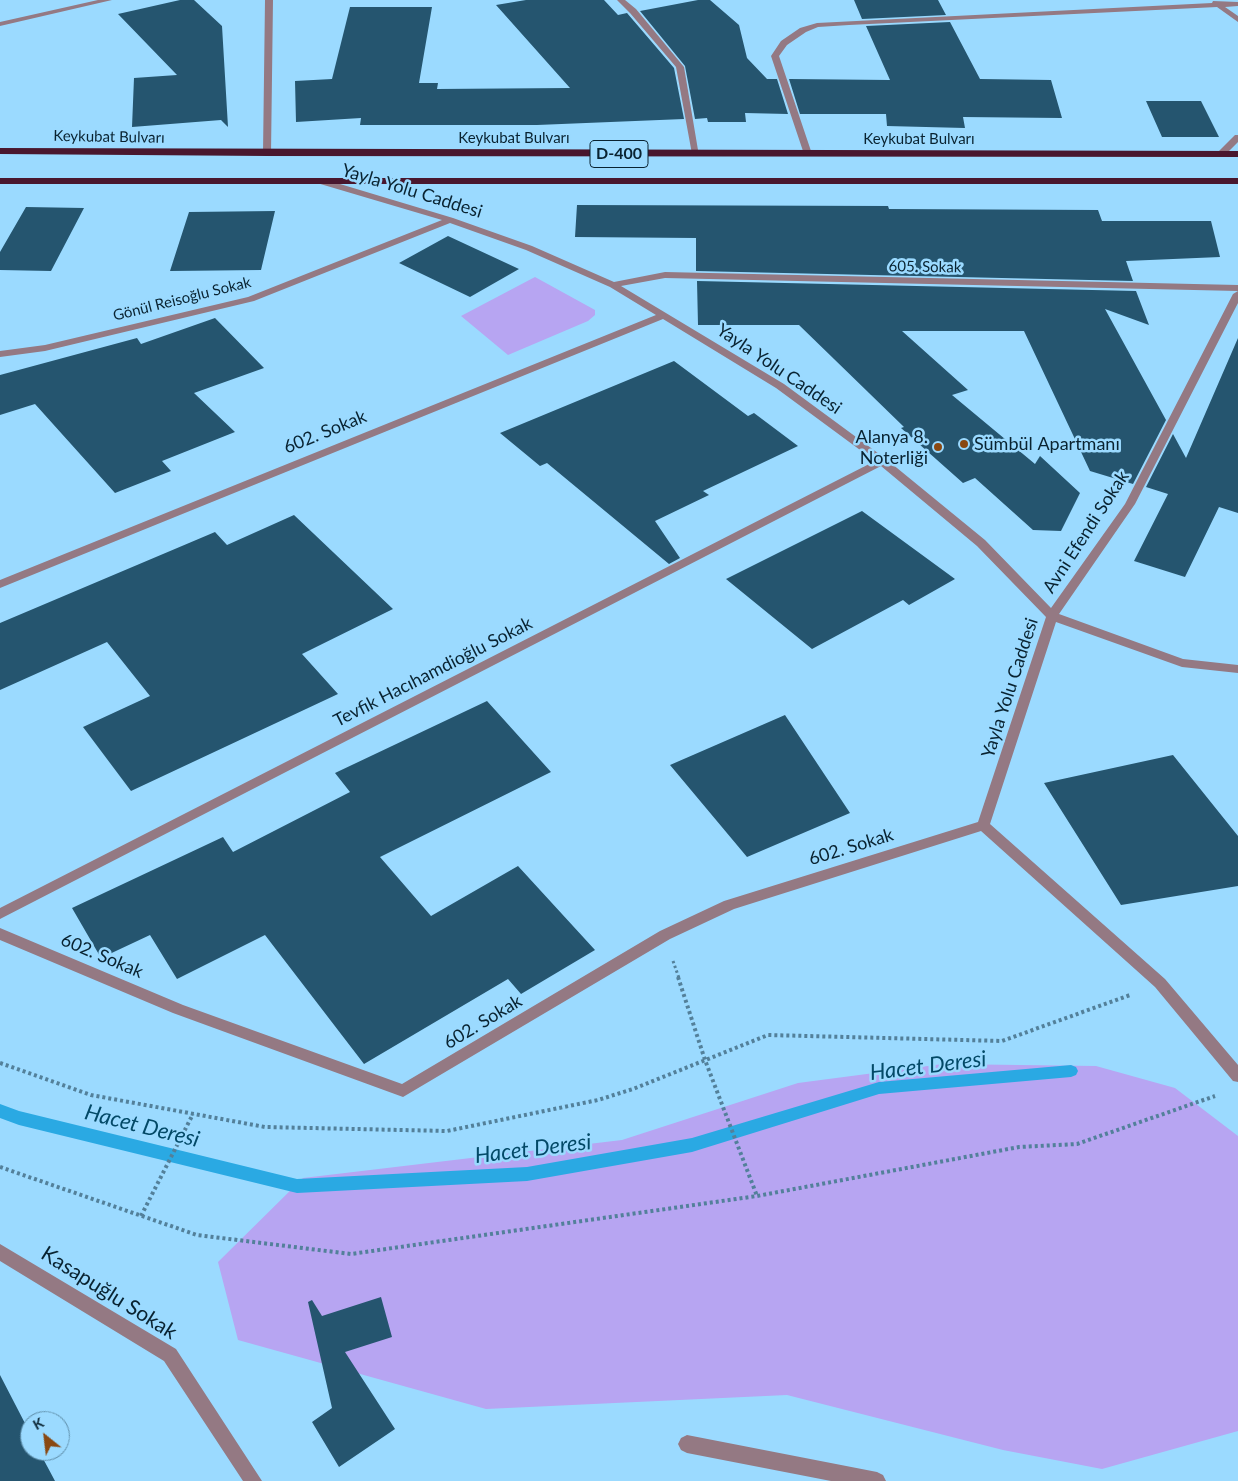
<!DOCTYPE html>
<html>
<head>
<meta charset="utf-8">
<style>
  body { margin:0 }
  #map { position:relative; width:1238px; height:1481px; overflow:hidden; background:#9bdaff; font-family:Lato,sans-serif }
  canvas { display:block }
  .north { position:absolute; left:20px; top:1411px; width:50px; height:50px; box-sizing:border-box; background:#9bdaff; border:1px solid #6191ad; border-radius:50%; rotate:331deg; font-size:14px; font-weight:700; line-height:20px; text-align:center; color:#092331 }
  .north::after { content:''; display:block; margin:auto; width:18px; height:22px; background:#894812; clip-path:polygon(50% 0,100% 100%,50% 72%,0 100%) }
</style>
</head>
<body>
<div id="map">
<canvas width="1238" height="1481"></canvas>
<div class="north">K</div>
</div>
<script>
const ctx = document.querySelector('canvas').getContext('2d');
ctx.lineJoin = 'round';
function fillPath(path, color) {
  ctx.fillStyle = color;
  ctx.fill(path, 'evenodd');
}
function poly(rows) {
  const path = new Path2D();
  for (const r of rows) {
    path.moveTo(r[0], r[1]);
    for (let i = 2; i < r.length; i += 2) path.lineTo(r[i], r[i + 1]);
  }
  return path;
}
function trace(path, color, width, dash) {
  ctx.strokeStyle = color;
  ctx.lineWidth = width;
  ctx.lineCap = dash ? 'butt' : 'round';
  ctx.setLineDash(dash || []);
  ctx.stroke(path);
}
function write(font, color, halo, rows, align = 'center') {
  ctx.font = font + ' Lato,sans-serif';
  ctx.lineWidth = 5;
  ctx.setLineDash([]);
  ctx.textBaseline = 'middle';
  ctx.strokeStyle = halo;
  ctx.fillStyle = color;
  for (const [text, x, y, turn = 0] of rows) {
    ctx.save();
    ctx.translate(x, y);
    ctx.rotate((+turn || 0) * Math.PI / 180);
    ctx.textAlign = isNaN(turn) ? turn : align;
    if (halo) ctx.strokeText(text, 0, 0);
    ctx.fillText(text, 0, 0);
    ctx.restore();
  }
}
fillPath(poly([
  [535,277,595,310,595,315,588,321,508,355,461,316],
  [943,1064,1096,1066,1175,1088,1238,1136,1238,1431,1102,1469,1003,1450,787,1395,486,1409,238,1340,218,1262,303,1178,622,1140,798,1083]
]), '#b7a5f2');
fillPath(poly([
  [1071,1065,1076,1067,1078,1071,1076,1075,1071,1077,879,1094,692,1152,527,1181,297,1193,19,1125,0,1118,0,1104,19,1111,297,1179,527,1167,692,1138,879,1082,1071,1065]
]), '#2aa9e3');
fillPath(poly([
  [180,0,194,0,222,26,228,127,221,120,132,127,134,78,177,75,118,14],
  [526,0,604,0,618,15,627,13,674,68,684,119,537,125,360,125,361,118,296,122,295,81,332,79,350,7,432,7,419,83,438,83,437,89,570,88,496,5],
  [698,0,710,0,739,25,747,58,767,79,777,79,788,114,745,113,746,122,708,122,707,118,695,119,685,66,640,11],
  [854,0,938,0,946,15,862,19],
  [950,22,980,79,1051,80,1062,118,963,117,965,128,887,126,886,114,800,114,789,79,890,80,866,26],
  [1146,101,1201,101,1219,137,1162,137],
  [577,205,888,206,889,209,1098,210,1102,221,1211,221,1220,257,1126,261,1133,281,696,271,696,238,575,237],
  [26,207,84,208,51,271,0,270,0,252],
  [275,211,261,270,170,271,189,212],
  [448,236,519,269,470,297,399,263],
  [697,281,1136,291,1149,325,1105,309,1166,420,1133,484,1090,471,1024,331,902,331,968,390,952,395,1035,464,1040,456,1080,493,1061,531,1033,530,975,478,963,483,901,428,904,427,799,325,698,325],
  [215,318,264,368,194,393,235,432,162,461,171,471,115,493,35,404,0,415,0,375,137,338,141,344],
  [1238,338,1238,513,1219,507,1185,577,1134,561,1168,494,1146,487,1173,434,1186,458],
  [674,361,748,416,754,413,798,446,703,491,709,495,655,521,680,558,669,564,547,463,540,466,500,433],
  [862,511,955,579,909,605,903,600,812,649,726,579],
  [294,515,393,609,302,654,338,694,131,791,83,727,150,696,107,642,0,690,0,623,215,532,227,545],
  [487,701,551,772,380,857,431,916,518,866,595,950,521,994,508,979,364,1064,265,935,177,979,150,935,101,958,72,908,223,837,233,852,350,792,335,773],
  [785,715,850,813,747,857,670,765],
  [1173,755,1238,836,1238,886,1121,905,1044,783],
  [381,1297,392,1337,345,1352,395,1429,339,1467,312,1422,332,1408,308,1302,312,1300,322,1316],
  [0,1375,30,1433,30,1451,39,1451,55,1481,0,1481]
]), '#25556f');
trace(poly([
  [673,961,679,978]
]), '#53809a', 3, [2.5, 2.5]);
trace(poly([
  [678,977,705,1060,757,1196],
  [0,1063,91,1095,265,1127,447,1131,598,1100,633,1089,768,1035,1002,1041,1130,995],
  [0,1167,197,1235,351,1254,757,1196,1019,1147,1077,1144,1215,1096],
  [141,1216,193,1114]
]), '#53809a', 4, [3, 3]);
fillPath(poly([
  [98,0,112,0,0,26,0,22,98,0],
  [265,0,273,0,271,153,267,155,263,153,265,0],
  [617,0,625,0,636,9,684,67,699,156,692,154,676,67,630,13,617,0],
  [1213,1,1238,2,1238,6,1225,7,1238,16,1238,22,1217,7,849,25,818,27,806,32,787,45,779,56,812,154,808,156,804,154,771,56,781,41,800,28,817,23,1212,3,1213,1],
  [1235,135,1238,135,1238,142,1224,156,1218,156,1218,152,1235,135],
  [320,178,453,218,532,246,614,282,665,272,1238,285,1238,291,665,278,621,286,784,384,886,459,985,540,1051,608,1125,504,1233,294,1238,291,1238,303,1135,504,1059,614,1183,659,1238,665,1238,673,1182,667,1056,622,990,824,1165,979,1238,1065,1238,1082,1233,1081,1155,987,981,831,734,909,670,939,403,1097,173,1013,0,940,0,928,183,1005,402,1084,660,931,724,901,978,822,1046,617,977,546,881,466,0,919,0,908,875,461,776,388,663,319,0,588,0,580,656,315,610,287,526,250,450,223,254,301,45,351,0,357,0,351,45,345,248,297,442,220,317,183,316,181,320,178],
  [0,1244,176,1349,262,1481,243,1481,164,1361,0,1261,0,1244],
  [687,1435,877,1472,883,1475,886,1481,831,1481,687,1453,681,1450,678,1444,681,1438,687,1435]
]), '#947983');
fillPath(poly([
  [0,148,1238,151,1238,157,267,156,0,154,0,148],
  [0,178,1238,178,1238,184,0,184,0,178]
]), '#49172e');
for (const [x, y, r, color] of [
  [964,444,5,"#894812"],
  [938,447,5,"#894812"]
]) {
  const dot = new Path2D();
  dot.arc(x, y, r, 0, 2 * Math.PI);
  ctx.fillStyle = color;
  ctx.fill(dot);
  trace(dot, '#9bdaff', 2);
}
write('15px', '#092331', '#9bdaff', [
  ["Keykubat Bulvarı",109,137,1],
  ["Keykubat Bulvarı",514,138],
  ["Keykubat Bulvarı",919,139],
  ["605. Sokak",925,267,1],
  ["Gönül Reisoğlu Sokak",182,299,-14]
]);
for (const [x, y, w] of [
  [619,154,58]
]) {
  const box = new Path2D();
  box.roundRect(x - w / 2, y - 13.5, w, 27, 4);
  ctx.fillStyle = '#9bdaff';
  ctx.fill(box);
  trace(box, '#092331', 1);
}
write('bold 16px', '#092331', null, [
  ["D-400",619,154]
]);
write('18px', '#092331', '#9bdaff', [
  ["Yayla Yolu Caddesi",412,191,17],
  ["Yayla Yolu Caddesi",779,369,34],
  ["602. Sokak",325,432,-22],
  ["Avni Efendi Sokak",1086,532,-57],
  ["Tevfik Hacıhamdioğlu Sokak",433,672,-27],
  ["Yayla Yolu Caddesi",1010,688,-72],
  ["602. Sokak",851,847,-17],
  ["602. Sokak",102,956,23],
  ["602. Sokak",483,1022,-31]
]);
write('18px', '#092331', '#9bdaff', [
  ["Alanya 8.",928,437],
  ["Noterliği",928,458],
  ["Sümbül Apartmanı",974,444,"left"]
], 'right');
write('21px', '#092331', '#9bdaff', [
  ["Kasapuğlu Sokak",109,1293,32]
]);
write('italic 22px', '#034967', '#9bdaff', [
  ["Hacet Deresi",928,1066,-7],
  ["Hacet Deresi",142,1126,14],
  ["Hacet Deresi",533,1149,-7]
]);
</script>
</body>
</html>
